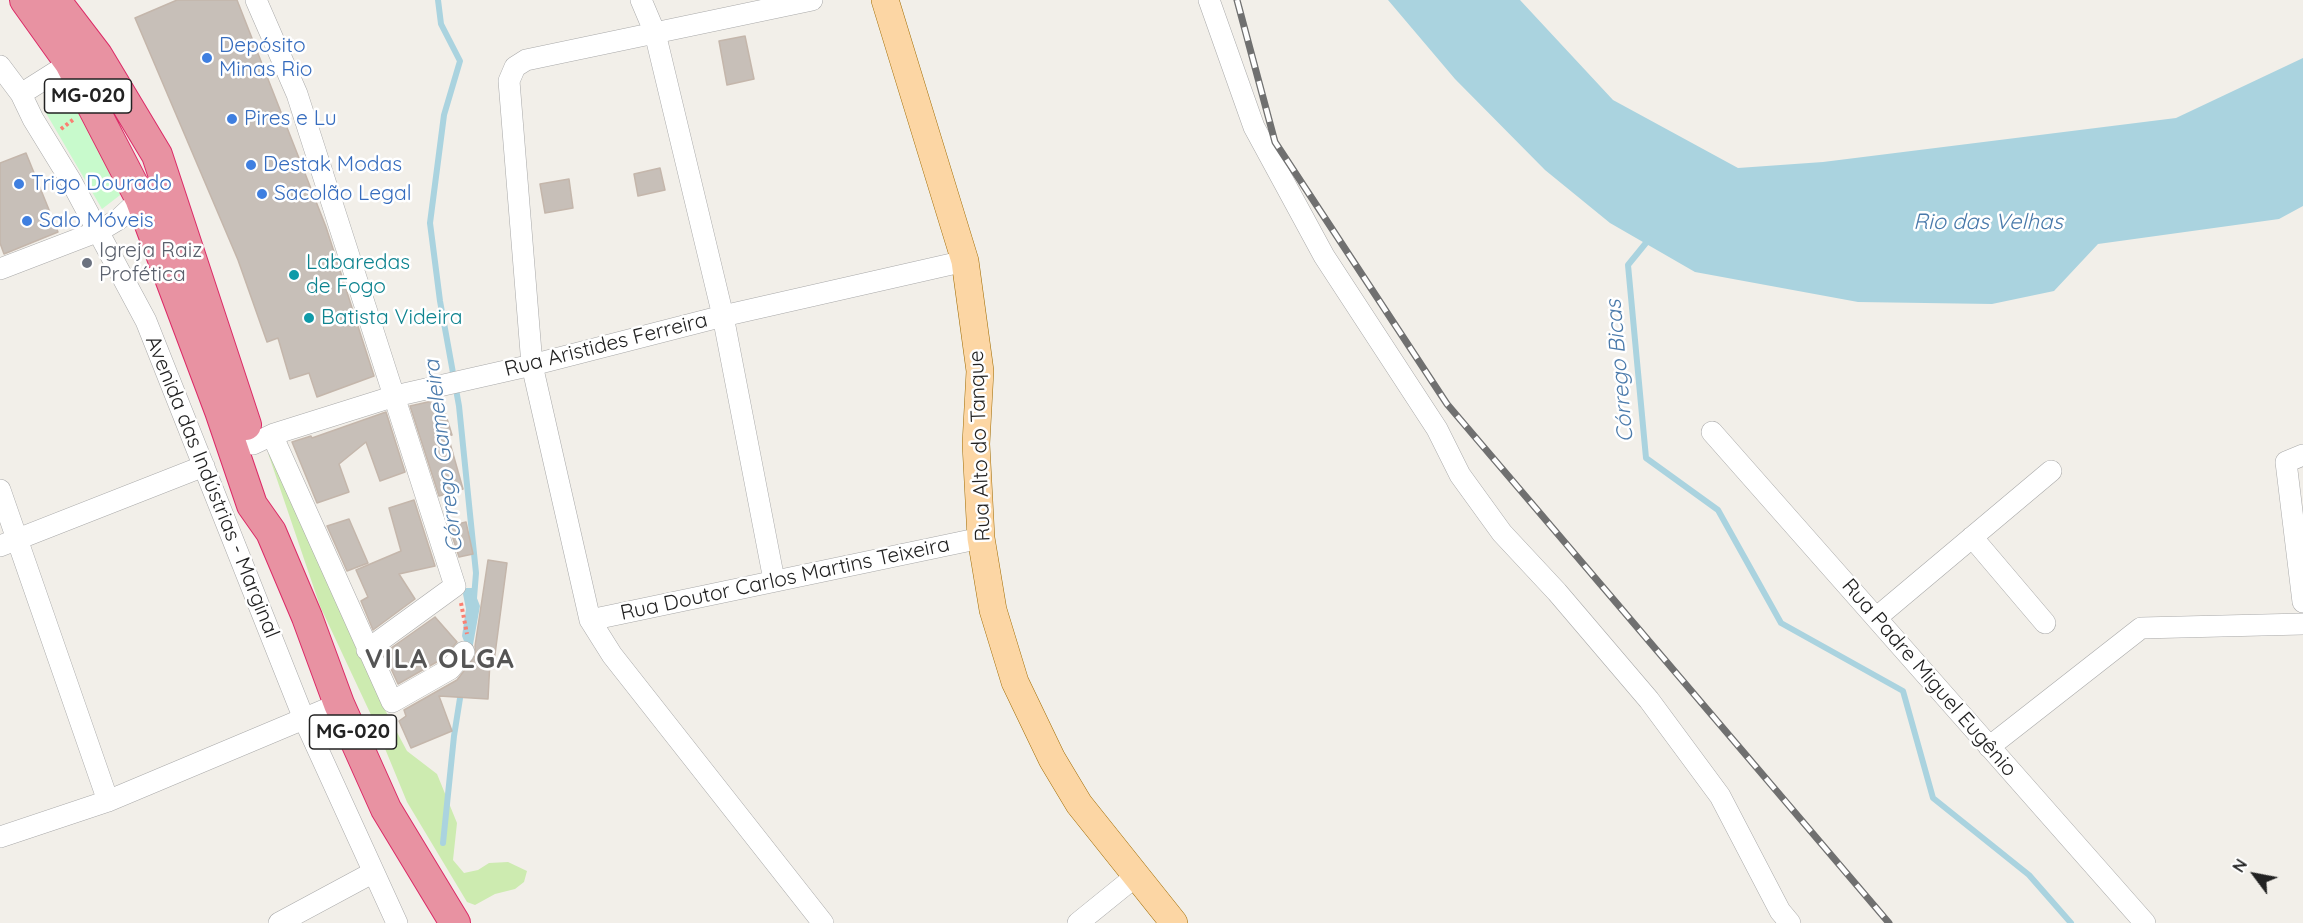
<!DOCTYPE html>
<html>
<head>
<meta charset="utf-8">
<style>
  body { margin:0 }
  #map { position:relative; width:2303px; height:923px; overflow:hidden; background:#f2efe9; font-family:Quicksand,sans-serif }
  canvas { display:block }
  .north { position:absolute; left:2225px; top:845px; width:60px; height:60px; -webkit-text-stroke:4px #fff; paint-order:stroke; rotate:302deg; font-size:16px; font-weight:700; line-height:24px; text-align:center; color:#222 }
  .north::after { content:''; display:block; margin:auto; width:21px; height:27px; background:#222; clip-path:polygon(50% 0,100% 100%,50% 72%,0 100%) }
</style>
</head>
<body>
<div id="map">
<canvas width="2303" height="923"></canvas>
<div class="north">N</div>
</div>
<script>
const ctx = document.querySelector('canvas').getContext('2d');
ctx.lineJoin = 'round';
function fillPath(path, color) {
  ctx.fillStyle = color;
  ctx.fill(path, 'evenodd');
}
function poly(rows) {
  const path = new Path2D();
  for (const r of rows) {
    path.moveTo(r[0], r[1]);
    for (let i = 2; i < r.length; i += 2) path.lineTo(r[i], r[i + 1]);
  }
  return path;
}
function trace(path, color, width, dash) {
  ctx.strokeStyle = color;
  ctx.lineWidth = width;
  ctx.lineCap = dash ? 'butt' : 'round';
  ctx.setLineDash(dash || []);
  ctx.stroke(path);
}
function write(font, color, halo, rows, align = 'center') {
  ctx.font = font + ' Quicksand,sans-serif';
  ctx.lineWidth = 5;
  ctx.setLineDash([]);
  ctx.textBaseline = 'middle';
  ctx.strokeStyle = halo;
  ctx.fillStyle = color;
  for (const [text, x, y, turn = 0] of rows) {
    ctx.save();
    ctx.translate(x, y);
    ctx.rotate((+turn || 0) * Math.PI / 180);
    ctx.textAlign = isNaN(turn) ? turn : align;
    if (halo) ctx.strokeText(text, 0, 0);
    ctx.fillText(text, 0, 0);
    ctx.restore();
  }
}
fillPath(poly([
  [268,453,276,464,384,708,407,751,437,774,457,823,453,860,464,873,478,870,489,863,508,862,527,871,524,882,515,889,495,894,475,905,467,902,407,802,372,717,320,606]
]), '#cdebb0');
fillPath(poly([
  [62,82,69,83,128,189,102,209,46,113,44,103,46,93,53,86]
]), '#c8facc');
fillPath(poly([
  [1388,0,1520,0,1613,100,1738,168,1823,162,2176,118,2303,58,2303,206,2279,219,2098,244,2054,291,1992,304,1858,302,1695,272,1610,223,1545,170,1455,79],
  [465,588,473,588,480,606,472,650,467,649,462,636,466,609,463,594]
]), '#aad3df');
trace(poly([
  [438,0,441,24,460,61,444,115,430,223,440,301,459,406,476,573,474,598],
  [1650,238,1628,265,1646,458,1718,510,1781,623,1903,691,1933,798,2029,875,2071,923],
  [443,843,454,736,461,692]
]), '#aad3df', 6);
const building = poly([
  [177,0,237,0,326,227,374,376,317,397,309,373,290,379,278,338,267,342,238,260,135,18,177,0],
  [745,36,754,79,727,85,719,41,745,36],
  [26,153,58,232,4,254,0,243,0,163,26,153],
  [660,168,665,190,638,196,634,174,660,168],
  [569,179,573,208,545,213,540,184,569,179],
  [441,399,452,435,448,436,463,489,439,496,410,406,441,399],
  [386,412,405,472,380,481,366,442,339,464,349,492,317,503,292,442,311,436,312,438,386,412],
  [414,500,435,566,399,574,415,599,373,630,361,601,368,597,356,570,401,551,389,508,414,500],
  [349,519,368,563,347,571,327,526,349,519],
  [466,522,473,554,459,557,449,526,466,522],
  [488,560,507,563,494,662,490,661,488,699,439,696,452,731,411,748,399,721,406,716,404,710,457,680,476,655,475,646,488,560],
  [435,617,457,642,442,659,398,684,384,653,435,617]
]);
fillPath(building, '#c7bfb8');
trace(building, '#c4b6ab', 1.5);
const minor = poly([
  [256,0,297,94,455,586,367,650],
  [641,0,655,33,723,316,774,580],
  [812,0,526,60,515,67,509,81,532,365,590,620,612,655,823,923],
  [1209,0,1254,127,1324,256,1437,429,1460,475,1502,533,1557,592,1649,700,1720,796,1780,911,1790,923],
  [0,66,21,94,33,119,71,181,146,321,304,719,397,923],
  [21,94,70,63,83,59],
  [0,269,99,231,119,219,149,191],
  [1712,432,2145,923],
  [274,434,277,446,392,702,450,669,464,652],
  [253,444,274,434,395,396,532,365,723,316,965,261],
  [2303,455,2286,462,2303,602],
  [0,490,108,801],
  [1972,537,2045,623],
  [0,546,204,466],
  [1876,618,2051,471],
  [590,620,981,538],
  [1989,747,2141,628,2303,624],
  [0,837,108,801,339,704],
  [279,923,372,873],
  [1078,923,1136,876]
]);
const major = poly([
  [885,0,965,261,980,371,976,444,981,538,993,610,1015,682,1052,759,1079,804,1174,923]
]);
const highway = poly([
  [25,0,70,63,140,198,220,411,252,505,271,532,307,617,339,704,386,809,455,923],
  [55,0,97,55,157,155,246,425]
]);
trace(minor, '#a9a9a9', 22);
trace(major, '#a06b00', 28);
trace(highway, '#dc2a67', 32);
trace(poly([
  [61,129,74,119],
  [461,603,467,634]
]), '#fa8072', 4, [3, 3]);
trace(minor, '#fff', 21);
trace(major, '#fcd6a4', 27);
trace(highway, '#e892a2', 30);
const rail = poly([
  [1237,0,1275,142,1447,404,1889,923]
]);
trace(rail, '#707070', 7);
trace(rail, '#fff', 4.5, [14]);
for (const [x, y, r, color] of [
  [207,58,6,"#3f7fe0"],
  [232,119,6,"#3f7fe0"],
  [251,165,6,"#3f7fe0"],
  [19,184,6,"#3f7fe0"],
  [262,194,6,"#3f7fe0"],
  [27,221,6,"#3f7fe0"],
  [87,263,6,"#6b7280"],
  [294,275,6,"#0f9aa8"],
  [309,318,6,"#0f9aa8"]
]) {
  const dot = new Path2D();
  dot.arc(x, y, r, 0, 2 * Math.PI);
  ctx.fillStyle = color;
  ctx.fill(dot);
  trace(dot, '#fff', 2);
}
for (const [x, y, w] of [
  [88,96,87],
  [353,732,87]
]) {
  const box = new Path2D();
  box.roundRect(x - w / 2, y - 17, w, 34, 4.5);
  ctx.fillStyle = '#fff';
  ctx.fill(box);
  trace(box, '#222', 1.5);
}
write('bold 20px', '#222', null, [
  ["MG-020",88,96],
  ["MG-020",353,732]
]);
write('21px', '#366cbe', '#fff', [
  ["Depósito",219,46],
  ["Minas Rio",219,70],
  ["Pires e Lu",244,119],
  ["Destak Modas",263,165],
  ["Trigo Dourado",31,184],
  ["Sacolão Legal",274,194],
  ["Salo Móveis",39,221]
], 'left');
write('21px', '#5b616d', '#fff', [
  ["Igreja Raiz",99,251],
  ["Profética",99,275]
], 'left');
write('21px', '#0d838f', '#fff', [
  ["Labaredas",306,263],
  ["de Fogo",306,287],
  ["Batista Videira",321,318]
], 'left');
write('21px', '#222', '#fff', [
  ["Rua Aristides Ferreira",606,345,-14],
  ["Rua Alto do Tanque",980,446,-92],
  ["Avenida das Indústrias - Marginal",212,487,68],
  ["Rua Doutor Carlos Martins Teixeira",785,579,-12],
  ["Rua Padre Miguel Eugênio",1929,678,49]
]);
write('italic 22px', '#4a7aab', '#fff', [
  ["Rio das Velhas",1988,222],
  ["Córrego Bicas",1620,371,-95],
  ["Córrego Gameleira",444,456,-97]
]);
ctx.letterSpacing = '1.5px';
write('bold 27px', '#555', '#fff', [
  ["VILA OLGA",440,660]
]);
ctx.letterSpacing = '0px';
</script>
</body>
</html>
